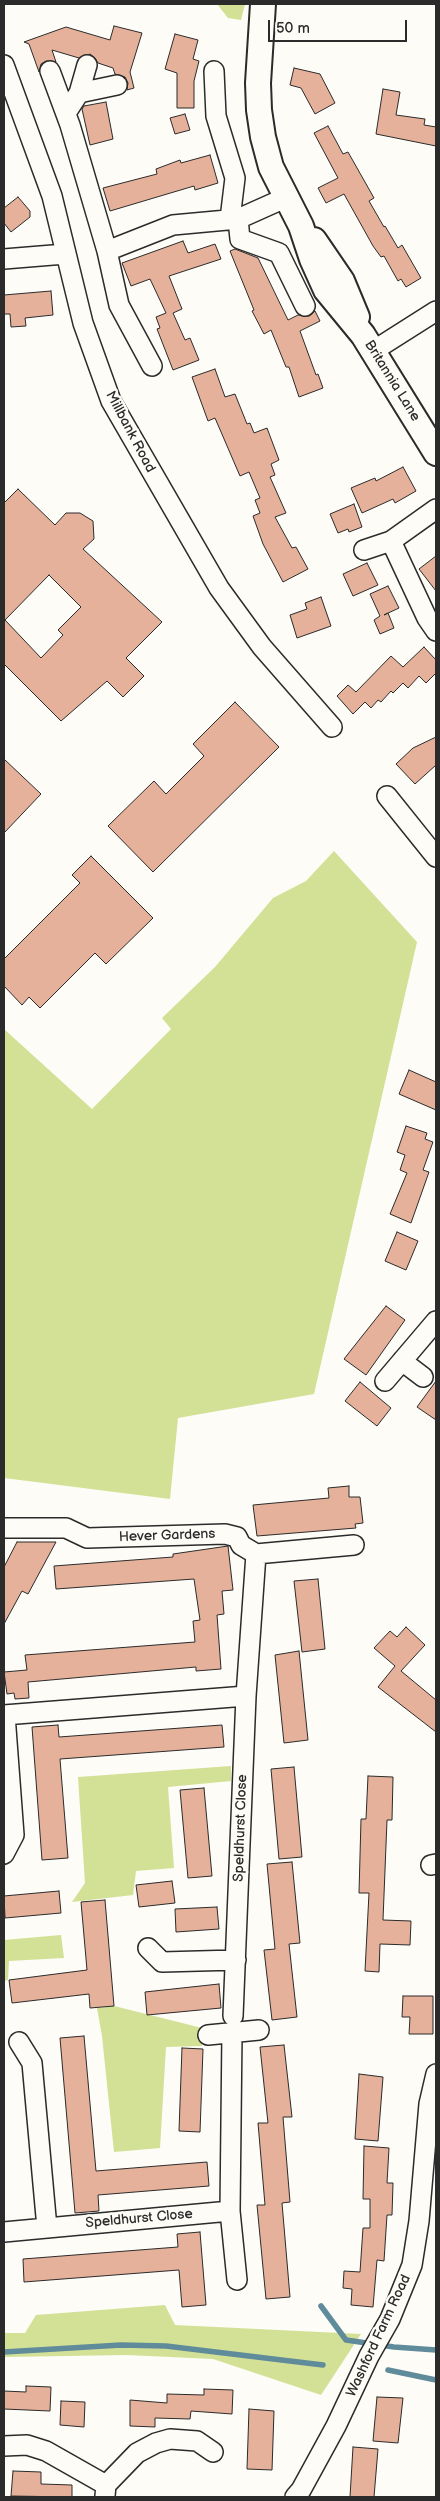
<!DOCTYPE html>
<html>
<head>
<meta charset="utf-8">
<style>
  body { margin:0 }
  #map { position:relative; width:440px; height:2501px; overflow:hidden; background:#fdfcf7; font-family:"Balsamiq Sans",sans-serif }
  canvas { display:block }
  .frame { position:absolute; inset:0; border:5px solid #2b2b2b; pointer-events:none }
  .scale { position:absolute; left:268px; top:20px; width:139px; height:22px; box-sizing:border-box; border:2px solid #2b2b2b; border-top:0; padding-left:6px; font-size:15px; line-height:18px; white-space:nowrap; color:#2b2b2b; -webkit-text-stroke:4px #fdfcf7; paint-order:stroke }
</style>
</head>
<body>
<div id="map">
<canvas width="440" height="2501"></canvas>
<div class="frame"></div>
<div class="scale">50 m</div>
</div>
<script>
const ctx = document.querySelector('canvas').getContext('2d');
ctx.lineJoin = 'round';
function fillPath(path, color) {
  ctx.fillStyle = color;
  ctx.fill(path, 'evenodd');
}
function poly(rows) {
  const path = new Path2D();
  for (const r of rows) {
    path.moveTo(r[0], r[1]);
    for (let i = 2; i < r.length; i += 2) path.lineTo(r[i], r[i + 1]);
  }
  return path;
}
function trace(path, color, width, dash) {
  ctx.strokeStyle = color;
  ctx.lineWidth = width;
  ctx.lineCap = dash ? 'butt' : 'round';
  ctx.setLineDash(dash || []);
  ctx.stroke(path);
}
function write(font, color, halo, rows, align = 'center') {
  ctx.font = font + ' "Balsamiq Sans",sans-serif';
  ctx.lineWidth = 5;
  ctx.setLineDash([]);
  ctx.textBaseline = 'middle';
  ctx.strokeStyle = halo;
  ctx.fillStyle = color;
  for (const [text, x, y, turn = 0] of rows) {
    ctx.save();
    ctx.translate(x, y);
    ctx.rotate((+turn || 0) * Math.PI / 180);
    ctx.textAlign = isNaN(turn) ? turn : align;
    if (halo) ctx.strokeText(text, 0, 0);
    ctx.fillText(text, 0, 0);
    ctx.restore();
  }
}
fillPath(poly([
  [217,4,245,4,241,20,228,18],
  [334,851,417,942,314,1394,178,1418,170,1499,4,1478,4,1029,92,1109,171,1029,162,1018,215,967,273,898,306,881],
  [231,1766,231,1781,168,1787,174,1868,136,1871,133,1895,72,1902,85,1883,78,1777],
  [61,1935,64,1958,9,1961,8,1980,4,1981,4,1940],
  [114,2006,202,2028,202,2046,166,2047,160,2148,114,2152,102,2036,97,2008],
  [165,2305,175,2325,361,2334,321,2395,213,2359,127,2355,4,2357,4,2333,25,2333,36,2315]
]), '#d2e195');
trace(poly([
  [321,2306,346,2340,394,2347,436,2350],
  [4,2352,121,2345,166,2346,323,2365],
  [388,2370,436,2380]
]), '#608b9a', 5.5);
const building = poly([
  [114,26,142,33,130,72,134,88,127,90,128,83,125,77,115,74,113,68,98,63,95,58,90,54,79,58,52,50,56,62,46,61,41,64,39,72,29,44,24,42,66,27,110,40,114,26],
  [175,34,198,40,193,59,199,61,194,81,194,108,177,108,177,73,165,69,175,34],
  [294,68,320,74,335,103,315,114,301,88,290,85,294,68],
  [383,89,400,92,396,115,425,119,424,125,436,127,436,146,376,134,383,89],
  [106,102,113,139,90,145,82,109,84,106,106,102],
  [185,114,190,130,175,134,170,118,185,114],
  [328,126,343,154,348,152,374,198,369,201,384,227,385,226,398,248,402,245,421,278,406,287,401,279,398,281,384,256,381,257,373,246,344,194,326,203,318,188,338,178,314,133,328,126],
  [210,155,218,183,195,190,194,186,110,211,103,188,157,174,156,169,180,160,181,163,210,155],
  [18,197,30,211,30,217,11,232,4,223,4,208,18,197],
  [183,241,188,253,215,244,221,259,169,276,182,309,173,313,185,340,190,338,199,360,173,370,157,329,160,328,156,317,166,313,150,279,131,286,122,263,183,241],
  [235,249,258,258,288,320,298,315,309,316,315,311,320,321,300,331,316,375,318,374,323,388,299,397,289,367,286,367,271,330,264,334,252,311,254,310,230,251,235,249],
  [51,291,53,315,25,318,26,326,11,327,10,314,4,314,4,295,51,291],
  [215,369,225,397,235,394,247,424,250,423,254,433,267,428,279,460,271,464,275,475,270,477,286,513,275,517,292,548,296,547,308,569,283,582,263,544,253,516,260,513,255,500,260,498,249,472,240,476,215,418,208,421,192,377,215,369],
  [403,467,416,491,395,503,393,499,362,513,351,488,375,478,376,481,403,467],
  [18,489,55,525,66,513,80,513,93,521,94,539,83,549,162,622,126,658,144,676,123,697,107,681,61,721,4,664,4,503,18,489],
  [49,575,81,607,58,630,63,635,41,658,5,620,49,575],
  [354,504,362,527,349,532,348,529,338,533,330,514,354,504],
  [436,556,436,591,419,569,436,556],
  [367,563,378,585,353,596,343,574,367,563],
  [388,586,399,608,384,615,388,613,394,628,380,634,374,620,380,616,370,594,388,586],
  [321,597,331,626,297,638,290,615,307,609,305,603,321,597],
  [424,647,436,660,436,673,426,683,419,676,408,688,403,683,393,693,391,691,381,702,378,700,371,708,365,702,353,714,337,696,348,685,356,692,391,656,403,667,424,647],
  [235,702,279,747,153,872,108,826,154,781,166,794,204,756,193,744,235,702],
  [436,737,436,765,415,784,396,764,413,748,436,737],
  [4,759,41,794,4,833,4,759],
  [91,856,153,918,106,964,95,953,40,1008,29,997,22,1005,4,986,4,959,80,883,72,875,91,856],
  [409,1070,436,1082,436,1110,399,1094,409,1070],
  [406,1126,427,1133,425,1139,433,1142,423,1170,429,1172,411,1223,390,1214,407,1173,400,1170,405,1155,397,1152,406,1126],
  [397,1232,418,1241,406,1270,385,1261,397,1232],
  [386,1306,405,1320,366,1375,344,1359,386,1306],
  [436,1381,436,1420,417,1407,436,1381],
  [360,1382,391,1408,377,1426,345,1401,360,1382],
  [349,1486,349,1497,360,1497,363,1523,355,1524,356,1528,257,1536,253,1505,329,1498,328,1488,349,1486],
  [17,1542,56,1542,28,1594,22,1591,4,1624,4,1567,17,1542],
  [228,1546,233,1590,222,1591,224,1614,217,1615,221,1669,196,1671,196,1667,28,1682,29,1698,15,1699,14,1693,7,1694,4,1672,27,1670,25,1655,195,1642,193,1621,200,1620,194,1579,56,1589,54,1566,173,1557,173,1554,228,1546],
  [318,1579,325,1649,302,1652,294,1581,318,1579],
  [406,1627,425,1645,401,1671,436,1700,436,1732,378,1687,395,1666,374,1648,390,1631,397,1637,406,1627],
  [299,1651,308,1740,284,1743,275,1655,299,1651],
  [58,1725,59,1737,222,1725,224,1747,60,1759,68,1858,42,1860,32,1727,58,1725],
  [294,1767,302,1857,279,1859,271,1769,294,1767],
  [368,1776,393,1777,392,1820,387,1820,383,1920,411,1921,410,1945,380,1944,379,1972,365,1971,369,1893,359,1893,361,1819,366,1819,368,1776],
  [204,1788,212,1876,188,1878,180,1790,204,1788],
  [292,1862,300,1943,289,1944,297,2017,272,2020,264,1950,275,1949,267,1864,292,1862],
  [172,1881,175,1903,139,1907,136,1885,172,1881],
  [59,1891,61,1913,5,1918,4,1896,59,1891],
  [105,1900,114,2006,90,2008,89,1994,12,2003,9,1980,87,1970,81,1902,105,1900],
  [217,1907,219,1929,176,1932,175,1909,217,1907],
  [219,1984,221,2008,147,2015,145,1992,219,1984],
  [403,1996,433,1996,433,2034,409,2034,410,2017,402,2017,403,1996],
  [84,2036,96,2171,207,2162,209,2186,98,2195,99,2211,75,2213,60,2038,84,2036],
  [284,2045,292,2117,283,2117,290,2202,282,2203,290,2297,266,2299,257,2205,265,2205,258,2123,268,2123,260,2047,284,2045],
  [182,2048,203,2049,200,2132,179,2131,182,2048],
  [359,2074,383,2077,378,2141,355,2139,359,2074],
  [364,2146,389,2148,387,2183,393,2183,392,2215,387,2215,384,2261,377,2260,373,2307,351,2305,352,2289,343,2288,344,2271,360,2272,363,2228,370,2228,370,2199,363,2199,364,2146],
  [200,2232,206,2305,182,2307,179,2270,24,2282,23,2259,178,2247,177,2234,200,2232],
  [26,2386,51,2387,50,2411,4,2409,4,2391,26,2392,26,2386],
  [204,2389,233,2390,232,2414,191,2411,190,2419,155,2418,155,2427,130,2426,130,2400,167,2403,167,2394,204,2395,204,2389],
  [377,2397,403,2398,398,2443,373,2441,377,2397],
  [61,2401,85,2402,84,2427,60,2425,61,2401],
  [249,2409,274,2411,272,2470,247,2469,249,2409],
  [353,2447,378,2449,374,2497,350,2497,353,2447],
  [13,2471,41,2472,41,2484,72,2485,72,2497,11,2496,13,2471]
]);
fillPath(building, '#e6b19a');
trace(building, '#2b2b2b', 1);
const minor = poly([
  [4,65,52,196,83,323,111,401,219,588,262,647,332,727],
  [50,71,70,125,107,251,119,305,152,366],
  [214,71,216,116,235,178,230,219],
  [79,93,117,85],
  [66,113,79,93,87,65],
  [238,219,240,239,279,253,305,306],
  [107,251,173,225,238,219,285,198],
  [4,259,65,254],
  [373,351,436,311],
  [436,509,391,541,427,618,436,631],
  [364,550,391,541],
  [387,796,436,857],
  [402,1361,423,1377],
  [385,1381,436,1321],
  [4,1528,66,1528,87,1538,225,1534,237,1537,241,1545,256,1554,354,1545],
  [4,1715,246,1696],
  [4,1854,14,1835,5,1715],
  [431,1865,436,1864],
  [148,1948,162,1962,236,1960],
  [233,2016,246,1696,256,1554],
  [232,2032,230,2211,237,2280],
  [208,2035,259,2030],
  [19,2042,32,2063,47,2228],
  [4,2232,230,2211],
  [4,2446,27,2445,46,2451,106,2485,105,2496],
  [106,2485,137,2453,156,2443,170,2439,197,2441,213,2452],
  [295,2497,301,2490,336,2426,369,2356,390,2319,412,2265,419,2221,429,2104,436,2074]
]);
const tertiary = poly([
  [263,4,258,83,259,110,263,137,271,167,301,226,312,259,326,290,363,335,436,453],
  [314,240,342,281,357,317]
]);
trace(minor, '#2b2b2b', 22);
trace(tertiary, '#2b2b2b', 28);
trace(minor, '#fdfcf7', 19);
trace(tertiary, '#fdfcf7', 24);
write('14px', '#2b2b2b', '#fdfcf7', [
  ["Britannia Lane",392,381,58],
  ["Millbank Road",130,432,62],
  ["Hever Gardens",167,1536,-2],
  ["Speldhurst Close",241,1828,-88],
  ["Speldhurst Close",139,2219,-5],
  ["Washford Farm Road",379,2336,-65]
]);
</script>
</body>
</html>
